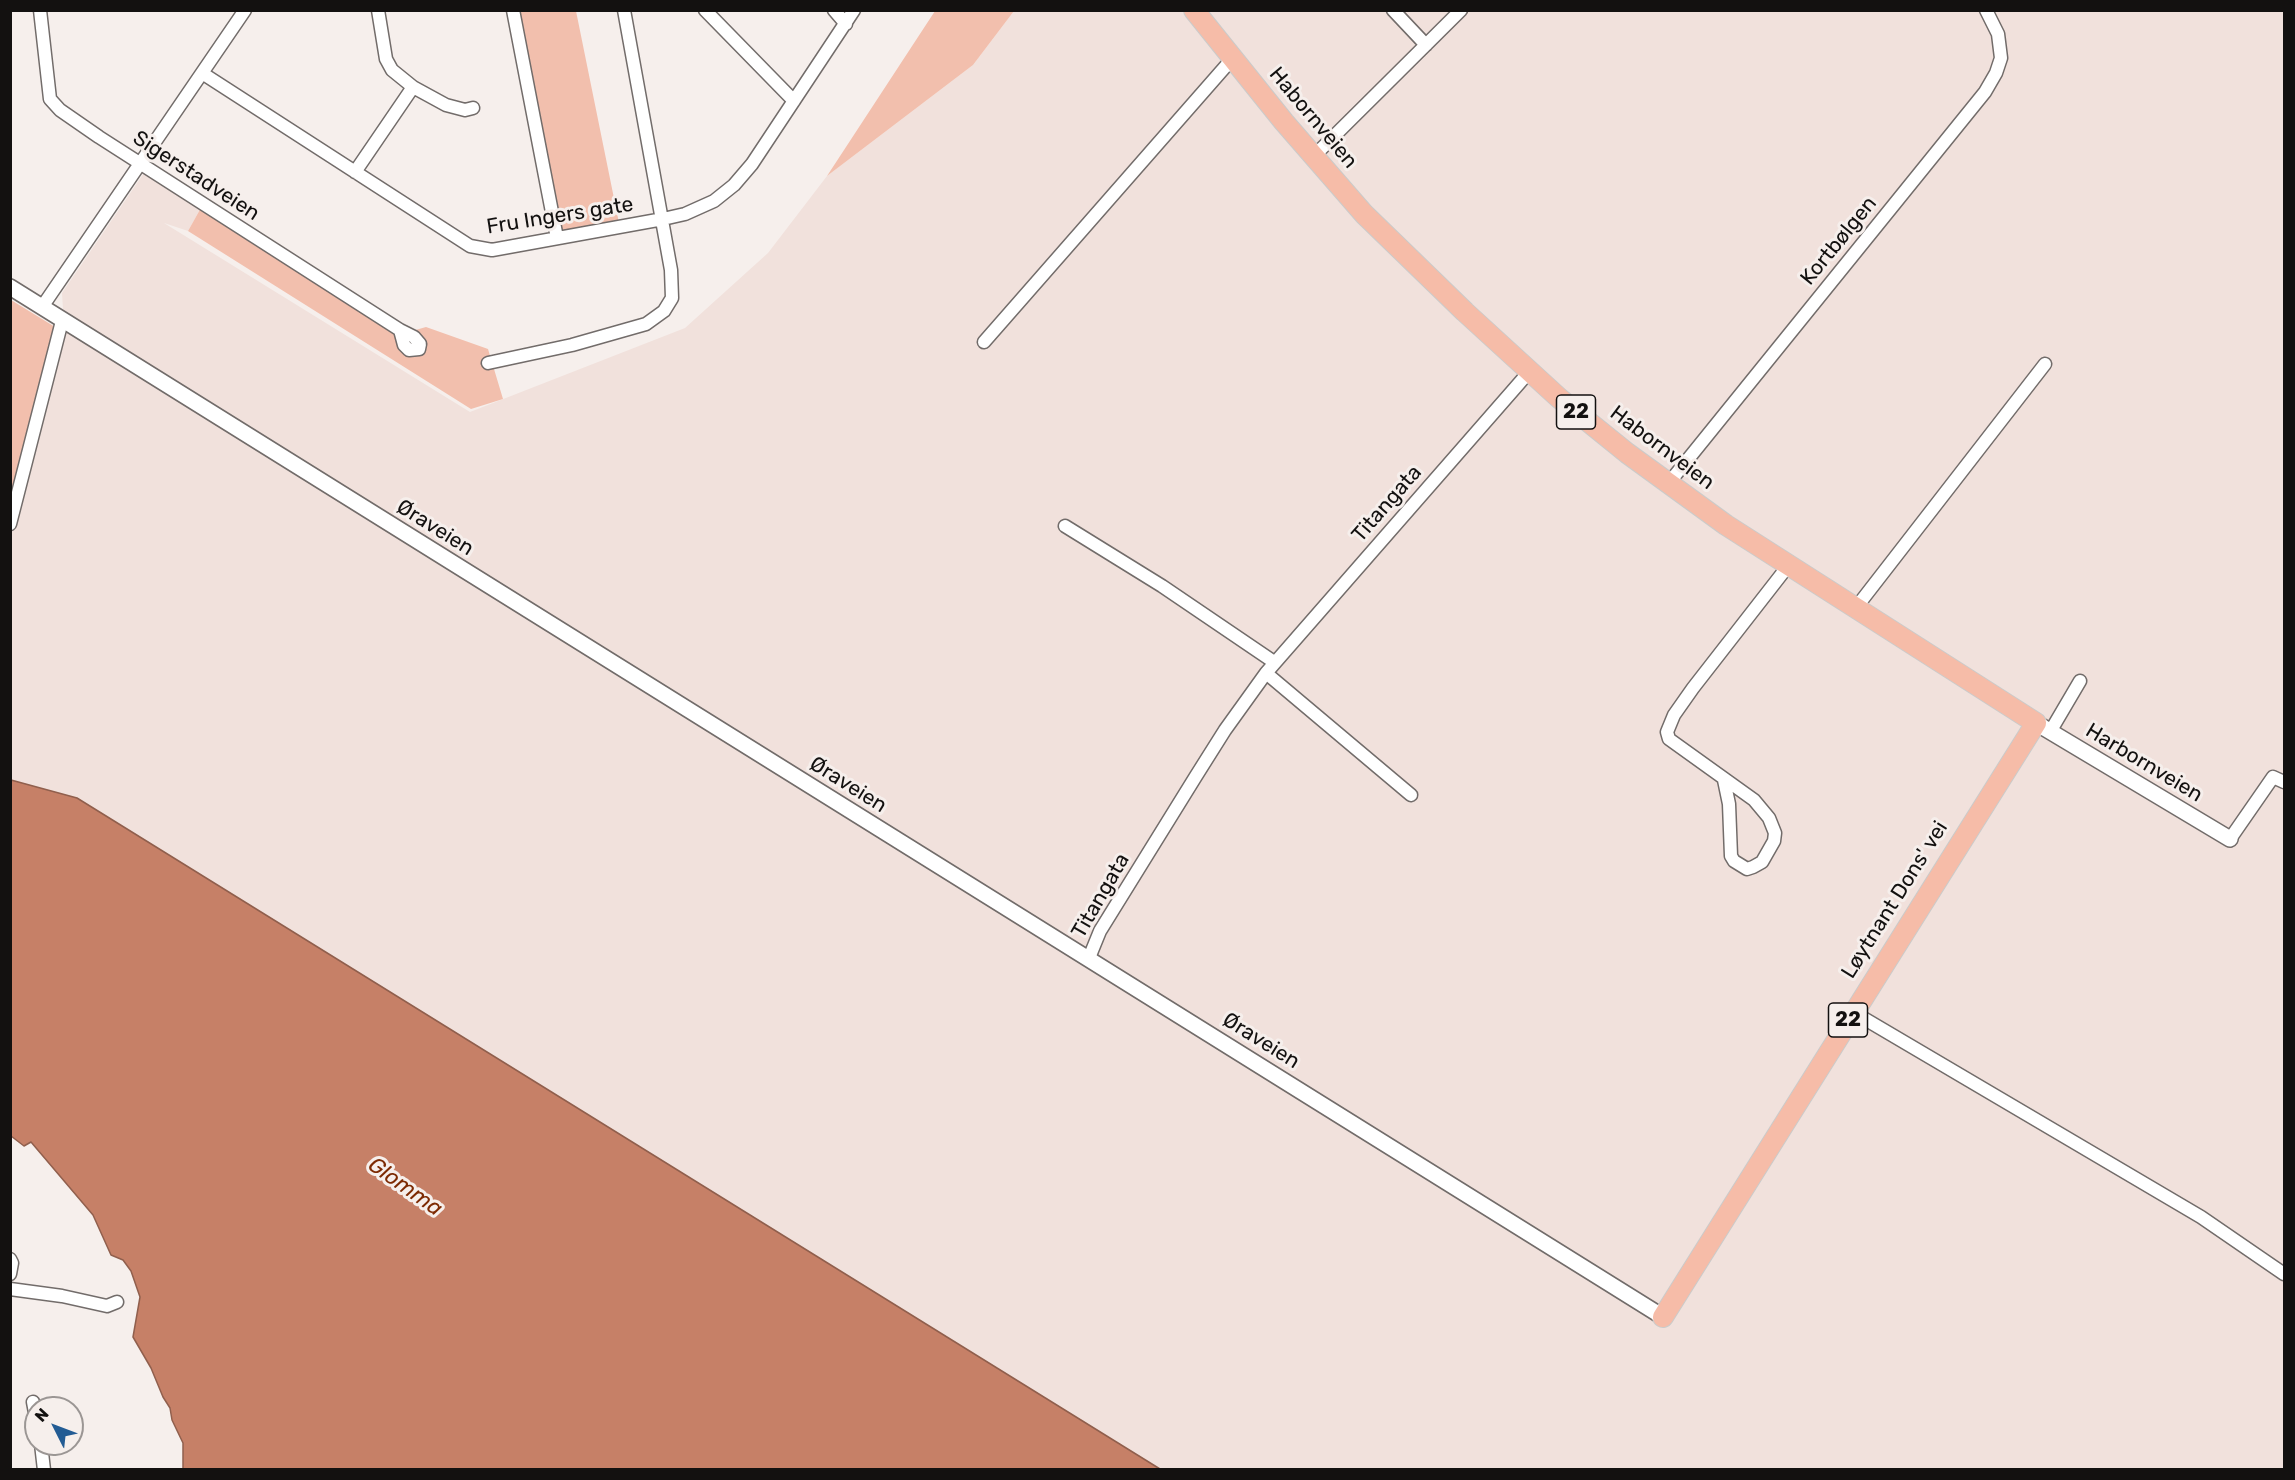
<!DOCTYPE html>
<html>
<head>
<meta charset="utf-8">
<style>
  body { margin:0 }
  #map { position:relative; width:2295px; height:1480px; overflow:hidden; background:#f6efec; font-family:Rubik,sans-serif }
  canvas { display:block }
  .frame { position:absolute; inset:0; border:12px solid #131110; pointer-events:none }
  .north { position:absolute; left:24px; top:1396px; width:60px; height:60px; box-sizing:border-box; background:#f6efec; border:2px solid #9b9694; border-radius:50%; rotate:312deg; font-size:16px; font-weight:700; line-height:24px; text-align:center; color:#131110 }
  .north::after { content:''; display:block; margin:auto; width:21px; height:27px; background:#235c94; clip-path:polygon(50% 0,100% 100%,50% 72%,0 100%) }
</style>
</head>
<body>
<div id="map">
<canvas width="2295" height="1480"></canvas>
<div class="frame"></div>
<div class="north">N</div>
</div>
<script>
const ctx = document.querySelector('canvas').getContext('2d');
ctx.lineJoin = 'round';
function fillPath(path, color) {
  ctx.fillStyle = color;
  ctx.fill(path, 'evenodd');
}
function poly(rows) {
  const path = new Path2D();
  for (const r of rows) {
    path.moveTo(r[0], r[1]);
    for (let i = 2; i < r.length; i += 2) path.lineTo(r[i], r[i + 1]);
  }
  return path;
}
function trace(path, color, width, dash) {
  ctx.strokeStyle = color;
  ctx.lineWidth = width;
  ctx.lineCap = dash ? 'butt' : 'round';
  ctx.setLineDash(dash || []);
  ctx.stroke(path);
}
function write(font, color, halo, rows, align = 'center') {
  ctx.font = font + ' Rubik,sans-serif';
  ctx.lineWidth = 6;
  ctx.setLineDash([]);
  ctx.textBaseline = 'middle';
  ctx.strokeStyle = halo;
  ctx.fillStyle = color;
  for (const [text, x, y, turn = 0] of rows) {
    ctx.save();
    ctx.translate(x, y);
    ctx.rotate((+turn || 0) * Math.PI / 180);
    ctx.textAlign = isNaN(turn) ? turn : align;
    if (halo) ctx.strokeText(text, 0, 0);
    ctx.fillText(text, 0, 0);
    ctx.restore();
  }
}
fillPath(poly([
  [1014,11,2284,11,2284,1469,1160,1469,77,798,11,780,11,525,60,330,87,330,63,309,62,293,146,170,202,206,188,231,164,223,470,412,685,328,768,253,827,176,973,65]
]), '#f1e1dc');
fillPath(poly([
  [515,11,576,11,619,223,558,235],
  [935,11,1014,11,973,65,827,176],
  [202,206,395,330,406,353,417,356,425,347,412,331,426,327,488,349,503,399,471,409,188,231],
  [11,300,60,330,11,525]
]), '#f2bfad');
const water = poly([
  [11,780,77,798,1160,1469,183,1469,183,1443,172,1420,170,1408,163,1397,151,1368,133,1337,140,1297,131,1271,123,1260,111,1255,93,1215,31,1142,24,1146,11,1136,11,780]
]);
fillPath(water, '#c68067');
trace(water, '#905f4d', 1.5);
const minor = poly([
  [40,10,50,99,60,110,99,137,400,330,404,345,409,350,419,349,420,344,414,337,400,330],
  [378,10,386,59,392,70,413,87,446,105,465,110,473,108],
  [513,10,557,238],
  [705,10,794,101],
  [834,10,846,24],
  [1393,10,1426,45],
  [202,73,470,246,492,250,663,219,685,214,714,201,734,185,752,164,854,10],
  [1313,157,1461,10],
  [355,172,413,87],
  [42,307,245,10],
  [984,342,1232,59],
  [488,363,572,345,646,324,664,311,672,298,671,270,624,10],
  [1668,484,1985,92,1996,73,2001,58,1998,34,1986,10],
  [10,524,62,321],
  [1065,526,1162,586,1274,662],
  [1855,609,2045,364],
  [1266,673,1411,795],
  [2050,732,2080,681],
  [1724,780,1729,804,1731,856,1734,861,1747,869,1753,867,1762,862,1774,841,1775,833,1769,818,1754,800,1669,739,1667,732,1674,715,1693,688,1788,566],
  [2230,839,2273,777,2284,782],
  [1089,958,1100,931,1196,776,1225,730,1266,673,1529,372],
  [1853,1012,2201,1217,2284,1274],
  [10,1259,12,1263,10,1274],
  [10,1289,62,1296,107,1306,117,1302],
  [33,1402,36,1418],
  [41,1444,44,1470]
]);
const tertiary = poly([
  [10,287,1663,1317],
  [2036,723,2230,839]
]);
const trunk = poly([
  [1194,10,1284,122,1364,214,1465,312,1559,398,1627,453,1726,525,2036,723,1663,1317]
]);
trace(minor, '#726c6a', 15);
trace(tertiary, '#726c6a', 18);
trace(trunk, '#cbcbca', 22);
trace(minor, '#fff', 12);
trace(tertiary, '#fff', 15);
trace(trunk, '#f6bca8', 20);
for (const [x, y, w] of [
  [1576,412,39],
  [1848,1020,39]
]) {
  const box = new Path2D();
  box.roundRect(x - w / 2, y - 17, w, 34, 4.5);
  ctx.fillStyle = '#f6efec';
  ctx.fill(box);
  trace(box, '#131110', 1.5);
}
write('bold 20px', '#131110', null, [
  ["22",1576,412],
  ["22",1848,1020]
]);
write('21px', '#131110', '#f6efec', [
  ["Habornveien",1313,118,50],
  ["Sigerstadveien",196,176,33],
  ["Fru Ingers gate",560,216,-9],
  ["Kortbølgen",1839,241,-51],
  ["Habornveien",1662,448,37],
  ["Titangata",1387,504,-49],
  ["Øraveien",435,528,32],
  ["Harbornveien",2144,763,31],
  ["Øraveien",848,785,32],
  ["Titangata",1101,896,-60],
  ["Løytnant Dons' vei",1895,900,-58],
  ["Øraveien",1261,1041,32]
]);
write('italic 22px', '#7d2a03', '#f6efec', [
  ["Glomma",405,1187,35]
]);
</script>
</body>
</html>
